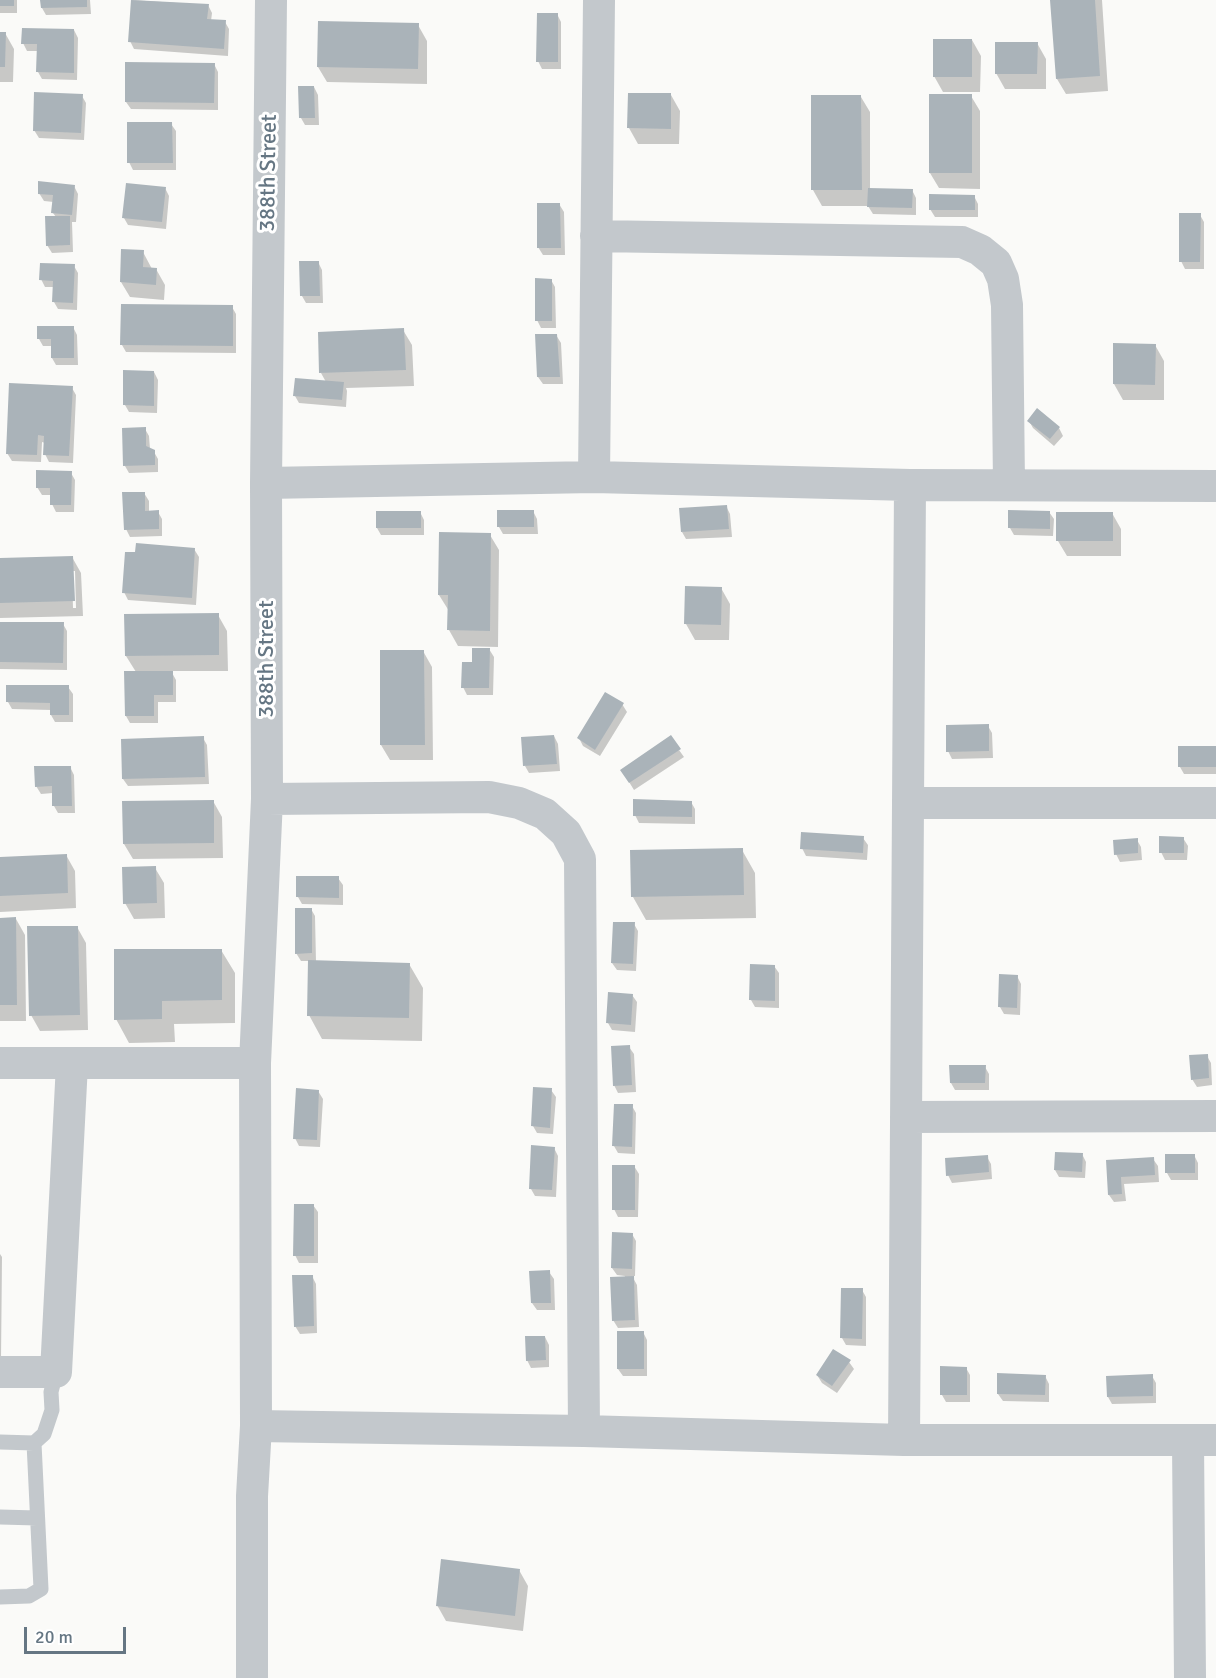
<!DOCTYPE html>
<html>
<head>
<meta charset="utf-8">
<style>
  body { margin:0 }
  #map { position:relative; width:1216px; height:1678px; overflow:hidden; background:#fafaf8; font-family:Signika,sans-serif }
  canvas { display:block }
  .scale { position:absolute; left:24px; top:1627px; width:102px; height:27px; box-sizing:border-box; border:3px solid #657683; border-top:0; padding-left:8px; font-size:18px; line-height:21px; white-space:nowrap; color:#657683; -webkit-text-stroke:4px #fff; paint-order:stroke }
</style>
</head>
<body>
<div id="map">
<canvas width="1216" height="1678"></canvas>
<div class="scale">20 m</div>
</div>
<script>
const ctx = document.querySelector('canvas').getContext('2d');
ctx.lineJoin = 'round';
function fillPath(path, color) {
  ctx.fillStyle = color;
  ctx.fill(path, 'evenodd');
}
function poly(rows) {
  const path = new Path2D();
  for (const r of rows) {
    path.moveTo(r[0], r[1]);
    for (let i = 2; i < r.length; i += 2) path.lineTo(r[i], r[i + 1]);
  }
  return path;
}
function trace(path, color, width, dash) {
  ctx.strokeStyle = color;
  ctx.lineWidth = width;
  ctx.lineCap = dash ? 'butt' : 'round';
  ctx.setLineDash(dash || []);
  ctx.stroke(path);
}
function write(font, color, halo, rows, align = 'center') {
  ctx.font = font + ' Signika,sans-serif';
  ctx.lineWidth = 6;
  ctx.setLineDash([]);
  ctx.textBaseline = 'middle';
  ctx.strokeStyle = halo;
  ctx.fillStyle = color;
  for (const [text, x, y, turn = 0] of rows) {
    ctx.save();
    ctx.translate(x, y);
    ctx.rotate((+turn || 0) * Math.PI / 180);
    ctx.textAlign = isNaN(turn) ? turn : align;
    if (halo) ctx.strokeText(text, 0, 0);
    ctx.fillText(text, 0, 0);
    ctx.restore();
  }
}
fillPath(poly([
  [0,0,17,0,17,13,0,13],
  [42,0,90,0,91,14,46,15,42,8],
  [132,0,208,5,212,13,211,21,225,22,229,29,228,56,134,49,130,41],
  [1052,0,1102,0,1108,91,1066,94,1057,79],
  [557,14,561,22,561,69,542,69,538,61],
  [418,25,427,41,427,84,327,82,318,67],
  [74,30,78,38,77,80,42,79,38,72,38,51,27,51,23,43],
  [0,33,5,33,14,49,13,82,0,82],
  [972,40,981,56,980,92,943,92,934,76],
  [1037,43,1046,59,1046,89,1005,89,996,73],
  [214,64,218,72,218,110,131,109,126,102],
  [314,87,318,95,319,125,305,125,301,118],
  [671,95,680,111,679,144,638,144,629,128],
  [82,96,86,103,84,140,39,138,34,130],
  [971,96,980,111,980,189,939,188,930,173],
  [861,97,870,112,870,189,912,190,916,198,916,215,873,214,868,206,822,206,813,190],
  [171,124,176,131,176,170,133,170,129,162],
  [74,186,78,194,76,222,72,222,73,252,52,253,47,245,56,217,53,213,54,202,44,201,39,193],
  [165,188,169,196,166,229,128,225,124,218],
  [974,196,978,204,978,217,935,217,930,209],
  [559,204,564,212,565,255,543,255,538,247],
  [1200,215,1204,222,1204,269,1185,269,1181,261],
  [143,252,152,269,156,269,165,285,164,300,130,297,121,282],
  [318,262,322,270,323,303,306,303,302,296],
  [74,266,78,273,77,310,58,309,54,302,54,287,45,287,41,279],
  [551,280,555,287,556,328,541,328,537,320],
  [232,307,236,314,236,353,126,352,122,345],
  [73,327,77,335,78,365,56,365,52,358,52,346,43,346,39,339],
  [403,330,412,345,414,386,346,388,347,391,346,407,299,403,295,396,326,382,321,373],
  [556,335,561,343,563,384,543,384,538,377],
  [1155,345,1164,361,1164,400,1123,400,1114,384],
  [154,372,158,380,157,413,129,412,125,405],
  [72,388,76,395,73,463,49,462,45,454,45,443,42,442,41,462,12,461,7,453],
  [1029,421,1059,428,1063,436,1054,446,1033,428],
  [145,429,149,436,150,449,154,452,158,459,158,472,129,473,125,466],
  [71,473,75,480,74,512,56,512,52,504,52,495,42,495,37,487],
  [144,493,149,501,149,512,158,512,162,519,162,536,130,537,126,529],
  [726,506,730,514,732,537,686,539,682,532],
  [533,511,537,519,538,534,503,534,499,527],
  [420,512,424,520,424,535,381,535,377,528],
  [1049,512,1054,519,1053,536,1014,535,1010,528],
  [1112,513,1121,529,1121,556,1067,556,1058,541],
  [490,535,499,550,498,647,458,646,449,630,449,611,439,595],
  [194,549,199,557,196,605,128,600,124,592],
  [72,557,81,573,83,616,0,618,0,559],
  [72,571,75,571,76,608,73,608],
  [721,588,730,604,729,640,695,640,686,624],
  [218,615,227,631,228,671,171,671,176,680,176,702,158,702,158,723,130,723,126,716,126,672,136,672,126,656],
  [0,623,63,624,67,631,67,670,0,669],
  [489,649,494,657,493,695,467,695,463,687,473,664],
  [423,651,432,667,433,760,390,760,381,745],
  [68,687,73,694,73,722,55,722,51,715,51,710,12,709,8,702],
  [622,704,627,712,600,756,583,746,579,738],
  [988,726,992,733,993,758,952,759,948,751],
  [554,736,558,744,560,771,529,773,525,766],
  [203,738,207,745,209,784,128,786,123,779,122,740],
  [1216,747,1216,774,1184,774,1180,767],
  [679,750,684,757,634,790,626,777],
  [70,767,74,775,75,813,58,813,54,806,53,793,41,794,36,786],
  [213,801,222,817,223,858,133,859,124,844],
  [691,802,695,809,695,824,639,823,635,815],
  [863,838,868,845,867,860,806,856,802,848],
  [1183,838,1188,846,1187,860,1165,860,1161,852],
  [1137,840,1141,847,1142,860,1120,862,1116,854],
  [742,850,755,873,756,918,646,920,633,897],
  [66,855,75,871,76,908,0,912,0,858],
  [155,868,164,883,165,918,134,919,125,903],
  [338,878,343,885,343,905,302,904,298,897],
  [311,909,315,916,316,962,409,964,423,988,422,1041,322,1039,309,1015,310,961,301,961,296,953],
  [0,919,16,919,25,935,26,1021,0,1021],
  [634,924,638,931,636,971,617,970,612,963],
  [77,927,86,943,88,1030,40,1031,31,1015],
  [221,950,235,973,235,1023,174,1024,175,1042,129,1043,116,1019],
  [774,966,779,973,779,1008,755,1007,751,1000],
  [1017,976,1021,984,1020,1015,1004,1014,1000,1007],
  [632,995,637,1002,635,1032,612,1030,608,1023],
  [629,1047,634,1054,636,1092,618,1093,614,1085],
  [1207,1056,1211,1063,1212,1085,1197,1087,1192,1079],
  [985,1067,989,1074,989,1090,955,1090,951,1083],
  [551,1090,556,1097,553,1134,537,1133,533,1126],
  [318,1091,323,1099,320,1147,299,1146,295,1138],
  [632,1106,636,1113,635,1154,618,1153,614,1146],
  [554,1148,558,1156,556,1197,535,1196,531,1189],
  [1082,1154,1086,1162,1085,1178,1059,1177,1055,1170],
  [1194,1155,1198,1163,1198,1180,1171,1180,1167,1173],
  [987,1157,991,1164,992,1179,952,1183,948,1175],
  [1153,1159,1158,1166,1159,1182,1124,1184,1126,1201,1114,1202,1109,1195,1107,1161],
  [634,1166,639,1174,638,1217,618,1217,614,1209],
  [313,1205,318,1212,318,1263,299,1263,295,1255],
  [632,1234,636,1241,635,1276,632,1276,637,1285,639,1327,618,1328,613,1320,625,1276,617,1275,612,1268],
  [0,1254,2,1257,1,1360,0,1360],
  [549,1272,554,1279,555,1310,537,1310,532,1303],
  [312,1276,316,1284,317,1333,300,1334,295,1326],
  [862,1290,866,1297,866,1346,846,1345,842,1338],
  [643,1332,647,1340,647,1376,623,1376,618,1369],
  [545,1337,549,1345,549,1367,531,1368,527,1360],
  [849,1362,854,1369,837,1393,822,1383,817,1375],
  [966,1368,970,1375,970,1402,946,1402,942,1395],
  [1045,1376,1049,1384,1049,1402,1003,1401,998,1394],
  [1152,1376,1156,1383,1156,1403,1112,1404,1108,1397],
  [519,1570,528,1586,523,1631,446,1621,437,1605]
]), '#0003');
fillPath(poly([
  [0,0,14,0,14,6,0,6],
  [40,0,87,0,87,7,41,8],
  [131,0,209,4,207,19,226,20,224,49,128,42],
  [1050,0,1095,0,1100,76,1056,79],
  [537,13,558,13,558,62,536,62],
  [318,21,419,23,418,69,317,67],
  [22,28,74,29,74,73,36,72,37,44,21,44],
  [0,32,6,32,5,67,0,67],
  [933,39,972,39,972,77,933,77],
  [995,42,1038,42,1037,74,995,74],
  [125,62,215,63,214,103,125,102],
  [298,86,314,86,315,118,299,118],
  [34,92,83,94,81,133,33,131],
  [628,93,671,93,671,129,627,128],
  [929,94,972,94,972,173,929,173],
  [811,95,861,95,862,190,811,190],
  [127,122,172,122,173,163,127,163],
  [38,181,75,185,72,215,51,213,53,195,38,194],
  [126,183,166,187,162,222,122,218],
  [868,188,913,189,912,208,867,207],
  [929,194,975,195,975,210,929,210],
  [537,203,560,203,561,248,537,248],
  [1179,213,1201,213,1200,262,1179,262],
  [45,216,70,216,70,245,46,246],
  [121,249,144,250,143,267,157,268,156,285,120,282],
  [299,261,319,261,320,296,300,296],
  [40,263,75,264,73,303,52,302,53,281,39,280],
  [535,278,552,279,552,321,535,321],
  [121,304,233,305,233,346,120,345],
  [37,326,74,326,74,358,51,358,51,339,37,339],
  [404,328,406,370,319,373,318,332],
  [535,334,557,334,560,377,537,377],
  [1113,343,1156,344,1155,385,1113,384],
  [123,370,154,371,154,406,123,405],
  [295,378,344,382,342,400,293,396],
  [9,383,73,386,69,456,43,455,44,436,38,435,37,455,6,454],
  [1037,408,1060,427,1050,439,1027,421],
  [146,427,146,446,155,450,155,465,123,466,122,428],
  [36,470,72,471,71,505,50,505,50,488,36,488],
  [122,492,145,492,145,511,159,510,159,529,124,530],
  [727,505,729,529,681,532,679,508],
  [497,510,534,510,534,527,497,527],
  [1008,510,1050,511,1050,529,1008,528],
  [376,511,421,511,421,528,376,528],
  [1056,512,1113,512,1113,541,1056,541],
  [439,532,491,533,490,631,447,630,448,595,438,595],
  [136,543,195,548,192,598,122,593,125,552,135,552],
  [73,556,75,601,0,603,0,558],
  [685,586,722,587,721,625,684,624],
  [219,613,219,655,125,656,124,614],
  [0,622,64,622,63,663,0,662],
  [472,648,490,648,489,688,461,688,462,662,472,662],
  [380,650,424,650,425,745,380,745],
  [124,671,173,671,173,695,154,695,154,716,125,716],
  [6,685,69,685,69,715,50,715,50,703,6,702],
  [605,692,624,703,595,750,577,738],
  [989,724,989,751,946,752,946,725],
  [554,735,557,764,523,766,521,737],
  [671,735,681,749,629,783,620,770],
  [204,736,205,777,122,779,121,739],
  [1178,746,1216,746,1216,767,1178,767],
  [34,766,71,766,72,806,52,806,52,786,35,787],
  [633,799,692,801,692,817,633,816],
  [214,800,214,843,123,844,122,801],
  [801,832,864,836,863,853,800,849],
  [1159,836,1184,837,1184,853,1159,853],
  [1138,838,1138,853,1114,855,1113,840],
  [743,848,744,895,631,897,630,850],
  [67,854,68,893,0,896,0,857],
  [156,866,157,903,123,904,122,867],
  [296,876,339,876,339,898,296,897],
  [295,908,312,908,312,953,295,954],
  [16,917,17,1005,0,1005,0,918],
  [613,922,635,922,633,964,611,963],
  [27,926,78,926,80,1015,29,1016],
  [114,949,222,949,222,1000,162,1001,162,1019,114,1020],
  [308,960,410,963,409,1018,307,1016],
  [750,964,775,965,775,1001,749,1000],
  [999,974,1018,975,1017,1008,998,1007],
  [608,992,633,994,631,1025,606,1023],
  [630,1045,632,1085,613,1086,611,1046],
  [1208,1054,1209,1078,1191,1080,1189,1055],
  [949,1065,986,1065,985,1083,950,1083],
  [533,1087,552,1088,550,1128,531,1126],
  [296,1088,319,1090,317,1140,293,1139],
  [614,1104,633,1104,632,1147,612,1146],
  [531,1145,555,1147,552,1190,529,1189],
  [1055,1152,1083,1153,1082,1172,1054,1170],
  [1165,1154,1195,1154,1195,1173,1165,1173],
  [988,1155,989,1172,946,1176,945,1158],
  [1154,1157,1155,1175,1121,1177,1122,1194,1108,1195,1106,1160],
  [612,1165,635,1165,635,1210,612,1210],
  [294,1204,314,1204,314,1256,293,1256],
  [612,1232,633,1233,632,1269,611,1268],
  [550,1270,551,1303,531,1303,529,1271],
  [292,1275,313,1275,314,1326,294,1327],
  [634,1276,635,1320,612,1321,610,1277],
  [841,1288,863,1288,862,1339,840,1338],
  [617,1331,644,1331,644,1369,617,1369],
  [525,1336,545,1336,546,1360,526,1361],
  [833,1349,851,1360,832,1386,816,1375],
  [940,1366,967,1367,967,1395,940,1395],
  [997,1373,1046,1375,1045,1395,997,1394],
  [1153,1374,1153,1396,1107,1397,1106,1376],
  [441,1559,520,1569,515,1616,436,1606]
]), '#aab3b9');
trace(poly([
  [0,1442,34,1443,44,1434,52,1410,51,1392,56,1372],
  [0,1517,37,1518],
  [0,1597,29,1596,41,1589,34,1443]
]), '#c3c8cc', 15);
trace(poly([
  [596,236,962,242,980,250,996,263,1003,279,1007,305,1009,485],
  [594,477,599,0],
  [266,483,594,477,910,485,1216,486],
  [267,799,489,797,519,803,545,814,566,833,580,859,584,1431],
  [908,803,1216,803],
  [0,1063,255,1063],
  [906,1117,1216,1116],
  [0,1372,56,1372,72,1064],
  [256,1426,584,1431,904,1440,1216,1440],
  [904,1440,910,485],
  [1188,1441,1190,1678],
  [252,1678,252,1496,256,1426,255,1063,267,799,266,483,271,0]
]), '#c3c8cc', 32);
write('22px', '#657683', '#fff', [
  ["388th Street",269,173,-89],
  ["388th Street",267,659,-90]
]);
</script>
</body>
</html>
